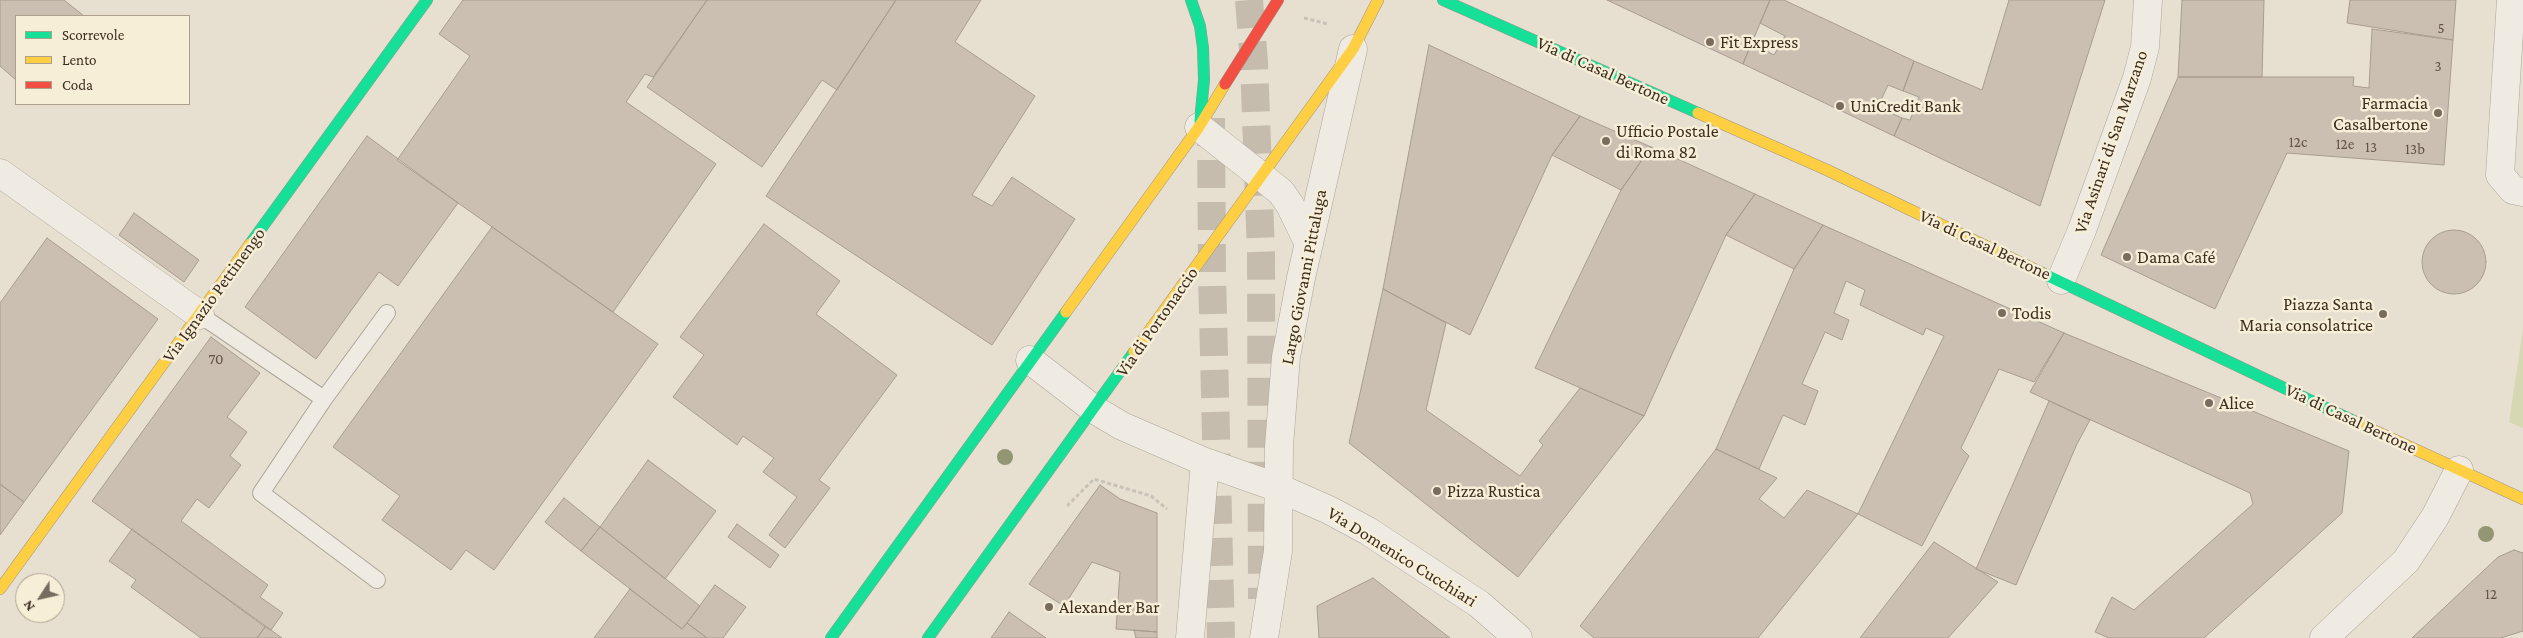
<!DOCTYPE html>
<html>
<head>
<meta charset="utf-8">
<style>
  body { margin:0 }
  #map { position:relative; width:2523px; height:638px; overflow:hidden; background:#e7e0d1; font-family:"Crimson Pro",serif }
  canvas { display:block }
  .legend { position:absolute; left:15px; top:15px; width:175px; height:90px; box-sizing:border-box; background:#f7eed8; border:1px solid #ada18e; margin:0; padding:6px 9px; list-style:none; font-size:15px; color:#3d2e20 }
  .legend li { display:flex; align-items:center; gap:10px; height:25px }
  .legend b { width:25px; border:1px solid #ada18e }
  .north { position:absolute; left:15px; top:573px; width:50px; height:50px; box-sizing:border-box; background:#f7eed8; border:1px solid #ada18e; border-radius:50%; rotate:235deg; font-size:14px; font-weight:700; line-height:20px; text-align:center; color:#3d2e20 }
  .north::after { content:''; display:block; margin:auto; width:18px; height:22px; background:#786c5e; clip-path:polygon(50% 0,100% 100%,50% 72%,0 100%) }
</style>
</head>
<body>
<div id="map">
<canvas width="2523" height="638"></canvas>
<ul class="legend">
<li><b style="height:6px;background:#16e098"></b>Scorrevole</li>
<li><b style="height:6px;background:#ffcf43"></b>Lento</li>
<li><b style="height:6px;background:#f24e42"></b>Coda</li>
</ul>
<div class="north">N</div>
</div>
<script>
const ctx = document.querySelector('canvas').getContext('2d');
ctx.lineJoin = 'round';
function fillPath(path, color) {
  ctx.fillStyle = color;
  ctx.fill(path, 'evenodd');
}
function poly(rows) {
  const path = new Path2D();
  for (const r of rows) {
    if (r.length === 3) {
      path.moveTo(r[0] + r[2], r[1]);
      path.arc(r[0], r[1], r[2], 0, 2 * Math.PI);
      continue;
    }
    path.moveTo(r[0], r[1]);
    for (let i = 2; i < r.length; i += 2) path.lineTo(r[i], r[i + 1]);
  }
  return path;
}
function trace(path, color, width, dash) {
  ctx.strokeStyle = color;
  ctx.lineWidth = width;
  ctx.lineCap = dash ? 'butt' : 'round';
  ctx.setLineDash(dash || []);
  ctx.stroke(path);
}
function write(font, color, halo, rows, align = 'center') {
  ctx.font = font + ' "Crimson Pro",serif';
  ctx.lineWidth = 5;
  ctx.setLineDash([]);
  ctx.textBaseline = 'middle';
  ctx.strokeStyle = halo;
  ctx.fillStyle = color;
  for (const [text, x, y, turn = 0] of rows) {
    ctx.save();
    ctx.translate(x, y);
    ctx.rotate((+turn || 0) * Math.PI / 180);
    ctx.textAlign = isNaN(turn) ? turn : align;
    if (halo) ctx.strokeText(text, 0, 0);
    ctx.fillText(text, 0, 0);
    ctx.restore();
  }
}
fillPath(poly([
  [2523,329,2523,428,2509,422]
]), '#d6d7b3');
const building = poly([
  [0,0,64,0,84,16,16,16,16,80,0,66,0,0],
  [463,0,707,0,653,77,645,74,626,102,716,164,613,312,397,160,470,56,439,34,463,0],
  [707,0,896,0,837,90,822,80,762,167,647,87,707,0],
  [896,0,981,0,955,42,1035,96,972,195,992,206,1012,177,1075,219,992,345,766,196,896,0],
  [1607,0,1770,0,1743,64,1607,0],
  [1770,0,1784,0,1914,61,1903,91,1888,85,1878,107,1902,118,1894,136,1743,64,1751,43,1774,55,1785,36,1760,23,1770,0],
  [2009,0,2105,0,2040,206,1894,136,1902,118,1910,120,1919,97,1903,91,1914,61,1982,90,2009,0],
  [2182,0,2264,0,2262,77,2178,77,2182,0],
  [2350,0,2456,0,2453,40,2347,23,2350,0],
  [2372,29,2453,40,2444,165,2287,153,2215,309,2101,255,2178,77,2354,77,2353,86,2369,88,2372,29],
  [1429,45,1580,116,1552,155,1470,335,1383,289,1429,45],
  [1580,116,1651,147,1621,190,1552,155,1580,116],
  [367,136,458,203,398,286,379,272,316,359,245,307,367,136],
  [1651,147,1755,194,1726,235,1644,416,1535,368,1621,190,1651,147],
  [1755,194,1823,225,1794,269,1726,235,1755,194],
  [134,213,199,260,184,282,119,235,134,213],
  [764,224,840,281,816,314,897,375,819,480,830,488,785,548,769,535,797,497,763,472,774,458,743,436,737,445,673,397,704,355,680,337,764,224],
  [1823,225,2064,333,2034,382,1999,369,1961,448,1969,456,1922,546,1858,514,1944,336,1926,328,1923,335,1860,305,1865,290,1846,281,1834,313,1849,320,1842,340,1825,332,1802,384,1818,391,1805,425,1783,415,1759,469,1716,449,1794,269,1823,225],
  [492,227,658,344,494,570,466,550,451,570,382,520,400,496,333,447,492,227],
  [2454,262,32],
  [47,238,158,319,24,502,0,484,0,303,47,238],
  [1383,289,1446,323,1426,410,1520,476,1543,445,1539,441,1580,388,1644,416,1518,577,1349,443,1383,289],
  [2064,333,2349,451,2342,513,2204,638,2109,638,2095,632,2112,597,2134,610,2253,504,2250,493,2030,392,2064,333],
  [211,337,260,373,227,417,247,432,230,456,241,465,209,508,197,499,181,521,268,585,260,597,283,613,271,630,92,501,211,337],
  [2049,401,2090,420,2077,444,2016,585,1976,569,2049,401],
  [1716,449,1777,478,1759,499,1784,518,1807,490,1858,514,1758,638,1594,638,1580,626,1716,449],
  [648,460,716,511,665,579,600,527,648,460],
  [0,484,24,502,0,535,0,484],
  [1100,485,1120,499,1157,513,1157,632,1116,629,1120,572,1092,562,1064,606,1029,584,1100,485],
  [564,498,600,527,581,551,545,522,564,498],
  [737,524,779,555,770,568,728,537,737,524],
  [600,527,700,606,682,629,581,551,600,527],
  [132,529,265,627,257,638,201,638,131,587,136,580,109,561,132,529],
  [1934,542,1998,582,1948,638,1860,638,1934,542],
  [2514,550,2523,553,2523,631,2501,638,2412,638,2498,557,2514,550],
  [1373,578,1450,638,1319,638,1317,606,1373,578],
  [715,585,746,607,723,638,707,638,687,623,715,585],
  [630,589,682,629,687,623,707,638,594,638,630,589],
  [1009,612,1046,638,991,638,1009,612],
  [265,627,271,630,282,638,257,638,265,627],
  [1134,630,1157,632,1157,638,1136,638,1134,630]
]);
fillPath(building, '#cbbfb2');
trace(building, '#a89c90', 1);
trace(poly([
  [1249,0,1254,62,1261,253,1262,599],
  [1211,118,1212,274,1221,638]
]), '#c5bcae', 28, [28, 14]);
const lane = poly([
  [200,315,324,399,261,493,377,580],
  [324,399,387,313]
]);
const street = poly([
  [2511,0,2500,175,2513,190,2523,192],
  [1199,127,1281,192,1290,205,1309,244],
  [0,173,200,315],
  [2061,280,2082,230,2137,78,2145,47,2148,0],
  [1030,360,1095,410,1122,426,1205,462,1279,488,1329,510,1368,531,1479,604,1518,638],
  [1190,638,1205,462],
  [1264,638,1278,551,1279,446,1286,357,1301,278,1353,49],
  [2324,638,2406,561,2435,517,2459,470]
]);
const fast = poly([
  [1191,0,1200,26,1203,48,1204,80,1200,121],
  [1443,0,1698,113],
  [250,244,427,0],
  [2042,273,2360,424],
  [831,638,1066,312],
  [928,638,1134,352]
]);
const slow = poly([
  [1698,113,1827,170,2042,273],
  [1066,312,1199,127,1225,84],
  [1134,352,1353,49,1378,0],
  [2360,424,2523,499],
  [0,589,250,244]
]);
const jam = poly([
  [1225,84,1278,0]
]);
trace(lane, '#ada599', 18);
trace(street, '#ada599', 29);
trace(fast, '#9c958a', 12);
trace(slow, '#9c958a', 12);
trace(jam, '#9c958a', 12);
trace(poly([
  [1304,18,1328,24],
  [1067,506,1094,479,1151,496,1167,509]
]), '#c8c2b9', 3, [4, 2.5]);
trace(lane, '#efebe3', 16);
trace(street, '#efebe3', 28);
trace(fast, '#16e098', 11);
trace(slow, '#ffcf43', 11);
trace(jam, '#f24e42', 11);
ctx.fillStyle = '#929673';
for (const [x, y] of [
  [1005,457],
  [2486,534]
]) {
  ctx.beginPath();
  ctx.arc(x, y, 8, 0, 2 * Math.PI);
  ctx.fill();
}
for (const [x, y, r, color] of [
  [1710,42,5,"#786c5e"],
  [1840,106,5,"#786c5e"],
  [2438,113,5,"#786c5e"],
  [1606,141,5,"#786c5e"],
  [2127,257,5,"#786c5e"],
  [2002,313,5,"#786c5e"],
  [2383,314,5,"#786c5e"],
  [2209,403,5,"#786c5e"],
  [1437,491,5,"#786c5e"],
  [1049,607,5,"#786c5e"]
]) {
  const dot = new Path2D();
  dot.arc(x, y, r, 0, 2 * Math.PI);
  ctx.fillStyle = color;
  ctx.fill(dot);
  trace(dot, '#f7eed8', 2);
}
write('15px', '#605244', null, [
  ["5",2441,28],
  ["3",2438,66],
  ["12c",2298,142],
  ["12e",2345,144],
  ["13",2371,147],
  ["13b",2415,149],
  ["70",216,359],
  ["12",2491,594]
]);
write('18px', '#3d2e20', '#f7eed8', [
  ["Fit Express",1720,42],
  ["Farmacia",2428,103,"right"],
  ["Casalbertone",2428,124,"right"],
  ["UniCredit Bank",1850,106],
  ["Ufficio Postale",1616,131],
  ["di Roma 82",1616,152],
  ["Dama Café",2137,257],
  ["Piazza Santa",2373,304,"right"],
  ["Maria consolatrice",2373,325,"right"],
  ["Todis",2012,313],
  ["Alice",2219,403],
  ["Pizza Rustica",1447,491],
  ["Alexander Bar",1059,607]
], 'left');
write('18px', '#3d2e20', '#f7eed8', [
  ["Via di Casal Bertone",1603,71,24],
  ["Via Asinari di San Marzano",2111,142,-71],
  ["Via di Casal Bertone",1985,245,25],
  ["Largo Giovanni Pittaluga",1304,277,-79],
  ["Via Ignazio Pettinengo",214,295,-54],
  ["Via di Portonaccio",1157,322,-55],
  ["Via di Casal Bertone",2351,419,25],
  ["Via Domenico Cucchiari",1402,557,32]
]);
</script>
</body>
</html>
